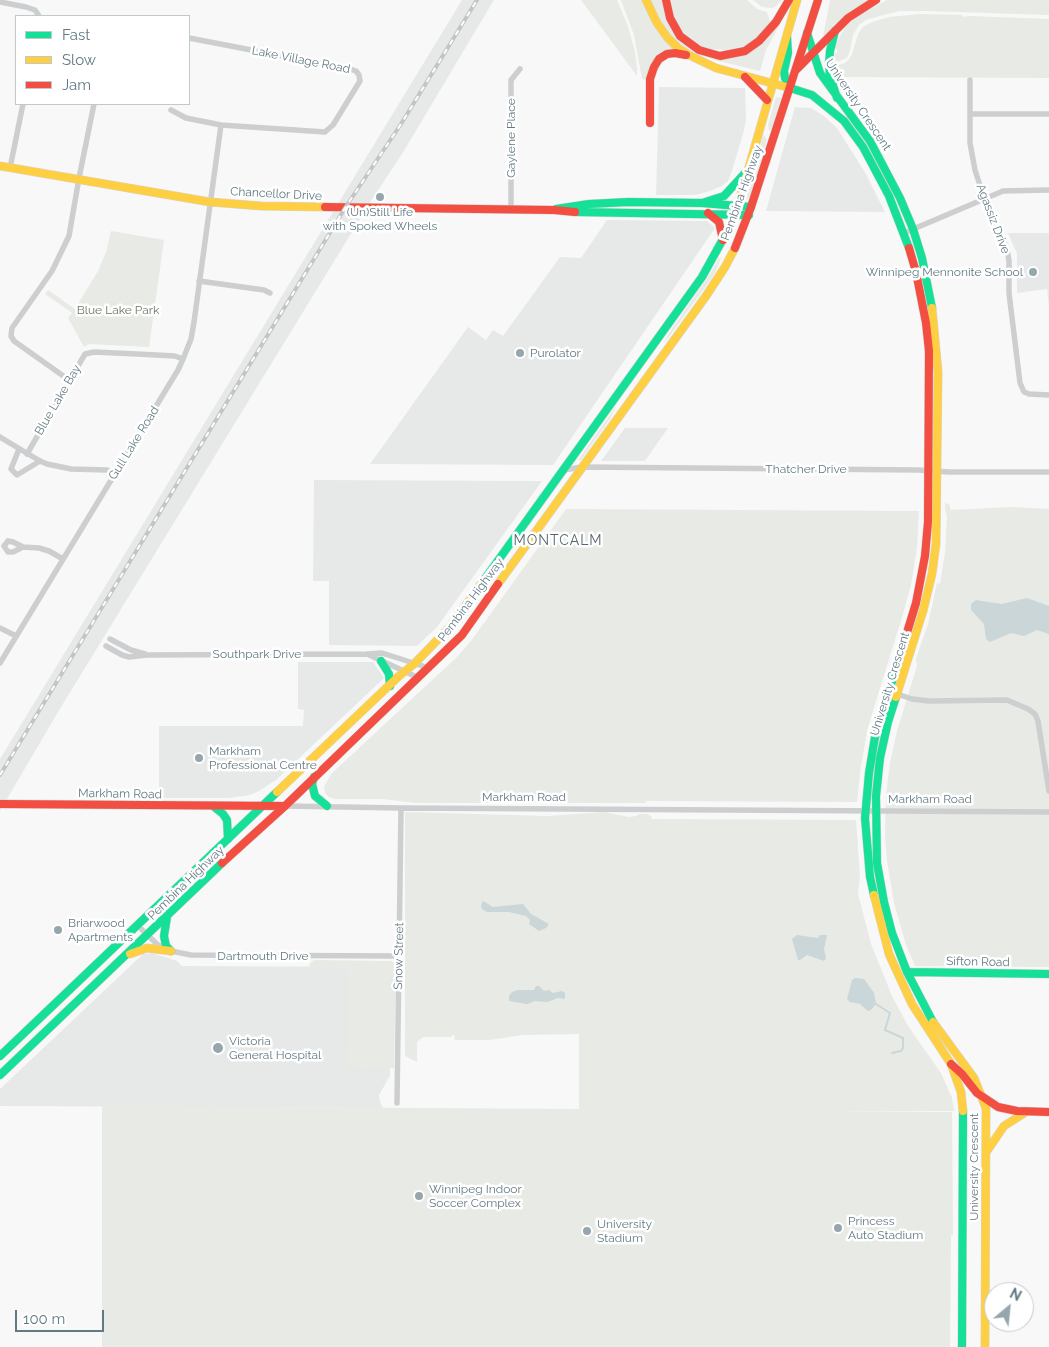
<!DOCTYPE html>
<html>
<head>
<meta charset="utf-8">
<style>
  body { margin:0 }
  #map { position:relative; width:1049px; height:1347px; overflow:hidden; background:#f8f8f8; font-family:Raleway,sans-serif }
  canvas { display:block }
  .legend { position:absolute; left:15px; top:15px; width:175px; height:90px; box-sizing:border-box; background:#fff; border:1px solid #c0cace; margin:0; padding:6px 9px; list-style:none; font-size:15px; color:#627a84 }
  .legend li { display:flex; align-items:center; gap:10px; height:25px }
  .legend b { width:25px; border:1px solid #c0cace }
  .north { position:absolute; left:984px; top:1282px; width:50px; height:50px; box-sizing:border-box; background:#fff; border:1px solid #c0cace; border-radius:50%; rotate:28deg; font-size:14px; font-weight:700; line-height:20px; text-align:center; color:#627a84 }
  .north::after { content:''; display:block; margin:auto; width:18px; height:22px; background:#96a6ad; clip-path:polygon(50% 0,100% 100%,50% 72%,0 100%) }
  .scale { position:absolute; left:15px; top:1310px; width:89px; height:22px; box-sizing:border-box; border:2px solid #627a84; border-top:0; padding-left:6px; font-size:15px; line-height:18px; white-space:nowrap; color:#627a84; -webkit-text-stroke:4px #fff; paint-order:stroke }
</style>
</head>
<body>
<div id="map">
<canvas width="1049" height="1347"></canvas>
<ul class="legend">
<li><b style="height:6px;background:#16e098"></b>Fast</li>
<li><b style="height:6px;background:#ffcf43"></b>Slow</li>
<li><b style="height:6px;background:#f24e42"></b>Jam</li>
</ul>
<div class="north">N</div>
<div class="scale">100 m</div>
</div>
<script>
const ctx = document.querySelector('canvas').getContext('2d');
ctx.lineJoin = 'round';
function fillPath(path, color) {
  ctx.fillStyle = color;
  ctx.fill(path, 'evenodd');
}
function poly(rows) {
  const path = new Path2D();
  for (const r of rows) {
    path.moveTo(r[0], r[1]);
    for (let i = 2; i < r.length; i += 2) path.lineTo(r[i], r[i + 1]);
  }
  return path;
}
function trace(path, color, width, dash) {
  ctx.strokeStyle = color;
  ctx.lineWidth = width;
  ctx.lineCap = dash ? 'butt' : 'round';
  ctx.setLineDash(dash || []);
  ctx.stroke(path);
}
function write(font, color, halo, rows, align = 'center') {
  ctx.font = font + ' Raleway,sans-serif';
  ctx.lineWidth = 5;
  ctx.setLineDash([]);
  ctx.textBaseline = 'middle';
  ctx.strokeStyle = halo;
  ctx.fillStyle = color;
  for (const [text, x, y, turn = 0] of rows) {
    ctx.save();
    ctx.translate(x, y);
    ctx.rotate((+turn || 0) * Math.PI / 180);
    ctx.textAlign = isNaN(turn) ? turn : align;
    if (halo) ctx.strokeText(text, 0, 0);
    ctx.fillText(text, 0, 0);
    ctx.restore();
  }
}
fillPath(poly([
  [462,0,494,0,402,154,371,201,58,712,0,811,0,759],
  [659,87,745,88,746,121,743,134,732,171,728,181,722,186,710,191,695,195,656,195],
  [795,107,811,108,824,116,837,128,866,174,885,212,766,211],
  [607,220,707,221,715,228,553,465,370,464,468,327,486,340,493,330,503,336,560,257,581,258],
  [1008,233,1049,233,1049,308,1047,289,1017,293,1017,254],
  [625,428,668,428,645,461,601,461],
  [314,480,542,481,437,627,417,646,329,645,329,581,313,581],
  [298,662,373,662,384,678,276,780,259,791,250,795,230,798,159,798,159,726,303,726,304,710,298,709],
  [152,953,177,961,182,966,391,967,390,1076,379,1095,380,1102,383,1108,0,1106,0,1089,143,954]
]), '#e7e9e9');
fillPath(poly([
  [581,0,617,0,628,26,635,52,637,69,637,95,637,76],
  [621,0,643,0,674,49,670,51,648,80,642,79,634,35],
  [650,0,664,0,679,40,729,58,779,26,766,50,760,71,715,60,684,48,674,39,660,21],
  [671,0,747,0,757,9,767,12,770,22,754,40,744,46,728,50,711,49,700,46,682,32,674,16],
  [753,0,782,0,775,7,771,8,762,7],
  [830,0,869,0,842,19,823,37],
  [887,0,1049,0,1049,15,928,11,900,11,887,14,866,20,859,25,853,35,850,51,847,58,834,63,835,53,837,53,837,49,834,48,836,43,846,26,861,14],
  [921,14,962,15,964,17,968,16,1049,19,1049,78,838,77,835,66,845,63,849,59,852,54,858,34,863,27,872,22,889,17],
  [776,97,781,98,772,129,769,131,768,125],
  [763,134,767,140,750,196,745,202],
  [111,231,164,240,149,347,89,344,84,347,68,318,72,313,45,294,48,290,75,309,98,271,106,252],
  [720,257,721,258,714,275,663,345,669,333,708,277],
  [617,405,610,419,581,460,578,460],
  [945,503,949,504,951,510,1010,507,1049,509,1049,967,915,966,906,945,894,903,887,860,885,838,886,795,890,763,897,731,917,666,916,659,928,624,937,583,940,584,945,552,947,517,945,509],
  [566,509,919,511,917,548,911,585,903,614,868,727,861,765,857,802,646,801,646,803,416,803,383,799,335,799,329,797,325,793,324,787,331,774,457,657,471,641],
  [405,812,548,816,604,812,629,817,636,816,639,814,647,814,652,817,651,819,856,820,860,876,858,894,871,944,892,996,908,1026,941,1073,952,1098,954,1111,824,1111,952,1112,953,1235,951,1235,950,1347,102,1347,102,1106,579,1109,579,1034,523,1035,489,1040,455,1040,454,1035,452,1035,452,1037,423,1037,417,1042,417,1062,405,1056],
  [315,960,391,961,395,963,396,967,394,1068,347,1069,348,970,311,969,309,965,312,961]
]), '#e8eae5');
fillPath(poly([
  [1027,598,1049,606,1049,634,1037,630,1024,636,1011,633,990,642,986,639,984,624,971,610,971,604,976,600,1002,604],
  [483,901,493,907,523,904,531,914,549,924,546,928,539,931,529,924,530,920,526,916,509,912,487,912,482,909,481,905],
  [797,935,818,938,820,935,827,935,824,949,826,958,824,961,807,955,800,960,798,960,792,939],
  [855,978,864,979,874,993,876,1004,871,1010,868,1011,860,1004,850,1002,847,999,852,980],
  [536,986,539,986,544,991,549,990,553,993,562,991,565,993,565,999,558,998,547,1002,535,1001,527,1004,509,1001,509,996,512,992,518,990,534,990]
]), '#cad6d8');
trace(poly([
  [876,1004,890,1013,885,1030,903,1038,903,1048,901,1051,892,1053]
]), '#cad6d8', 2);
const fast = poly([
  [835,31,830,51,829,64,830,76,837,98],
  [807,33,820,73,870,141,900,198,913,229,922,258,932,308],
  [787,37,788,53,784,71,785,78,790,88],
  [790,88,812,95,844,121,863,147,889,196,909,248],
  [702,203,724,196,747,171],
  [556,209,589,204,628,202,702,203,751,207],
  [575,212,749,215],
  [484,580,702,277,723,239],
  [381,661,389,674,390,686],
  [896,697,888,722,880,758,876,796,877,863,884,902,892,933,907,972,933,1022],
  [314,777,312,784,315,796,327,806],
  [213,806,223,814,227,820,228,839],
  [874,895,870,877,865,818,869,773,875,737,898,662],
  [167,917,164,936,166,946,171,951],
  [907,972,1049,974],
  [0,1056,277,792],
  [0,1075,222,863],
  [962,1347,963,1111]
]);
const slow = poly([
  [646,0,657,23,667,37,678,48,689,55,716,68,790,88],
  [0,166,210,202,261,206,325,207],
  [723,239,731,223,742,191,797,0],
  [498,584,706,296,725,267,735,248],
  [896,697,923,611,932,574,936,544,938,372,932,308],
  [277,792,399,676,414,664,450,627,484,580],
  [874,895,889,954,912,1004,951,1064,961,1092,963,1111],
  [130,954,147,948,171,951],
  [933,1022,974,1078,986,1108,985,1347],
  [987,1151,1004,1126,1026,1112]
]);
const jam = poly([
  [666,0,670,18,680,36,699,50,720,56,745,51,759,41,776,22,789,0],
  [796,70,848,18,876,0],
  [745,77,767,100],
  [650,123,650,79,654,67,659,59,667,54,675,53,686,55],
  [325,207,554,210,575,212],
  [708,213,719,222,723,240],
  [735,248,751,207,818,0],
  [898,662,916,603,925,556,928,522,929,351,926,323,916,272,909,248],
  [0,804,285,806],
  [222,863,285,806,462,635,498,584],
  [951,1064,962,1074,977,1093,998,1107,1017,1111,1049,1112]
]);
trace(fast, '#d5d6d7', 9);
trace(slow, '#d5d6d7', 9);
trace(jam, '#d5d6d7', 9);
trace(poly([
  [0,2,26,7,35,10,39,16],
  [970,80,970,143,975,170,984,198,1007,249,1009,261,1009,293,1020,383,1024,392,1029,394,1049,395],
  [171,110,186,118,221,125],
  [970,114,1049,114],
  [10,168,23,104],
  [511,209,511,80,520,69],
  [904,233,1003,191,1049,190],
  [199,281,264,290,270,293],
  [69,380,14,341,11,336,12,328,52,271,69,236,79,178,94,104],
  [0,437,40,461,47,464,71,469,107,470,115,473],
  [19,449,11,469,17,475,40,461],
  [27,454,85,354,94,352,137,354,175,356,183,359],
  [564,470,582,467,918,470,949,472,1049,472],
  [8,541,13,542,23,547,13,552,8,552,4,546,8,541],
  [23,547,39,548,49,551,63,559],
  [0,628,16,636],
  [110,639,131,650,145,654],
  [106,646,122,655,129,657,147,655,367,654,382,653,429,668],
  [367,654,419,678],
  [0,663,178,370,183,359,191,339,194,322,221,125,325,132,333,125,360,81,359,75,356,71,350,69,189,38],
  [897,694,912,699,929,701,1007,700,1028,709,1035,714,1038,721,1049,791],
  [285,806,401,808,1049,812],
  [137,925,158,945,171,951,191,955,399,956],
  [397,1103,401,808]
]), '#cdcecf', 5.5);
trace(fast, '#16e098', 8);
trace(slow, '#ffcf43', 8);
trace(jam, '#f24e42', 8);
const rail = poly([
  [0,775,345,208,401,124,477,0]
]);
trace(rail, '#c2c4c5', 4);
trace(rail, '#fff', 2, [5.5]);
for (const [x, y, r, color] of [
  [380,197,5,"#96a6ad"],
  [1033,272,5,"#96a6ad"],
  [520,353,5,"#96a6ad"],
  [199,758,5,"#96a6ad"],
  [58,930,5,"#96a6ad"],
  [218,1048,6,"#96a6ad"],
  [419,1196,5,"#96a6ad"],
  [838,1228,5,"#96a6ad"],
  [587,1231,5,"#96a6ad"]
]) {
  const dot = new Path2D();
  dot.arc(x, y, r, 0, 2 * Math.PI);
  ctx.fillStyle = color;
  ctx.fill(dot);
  trace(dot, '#fff', 2);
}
write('12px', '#627a84', '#fff', [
  ["Lake Village Road",301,60,11],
  ["University Crescent",858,105,56],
  ["Gaylene Place",511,138,-90],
  ["Pembina Highway",742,193,-70],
  ["Chancellor Drive",276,194,3],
  ["Agassiz Drive",993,219,69],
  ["Blue Lake Bay",58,400,-60],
  ["Gull Lake Road",134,443,-58],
  ["Thatcher Drive",806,469],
  ["Pembina Highway",471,600,-53],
  ["Southpark Drive",257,654],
  ["University Crescent",890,684,-73],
  ["Markham Road",120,794,1],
  ["Markham Road",524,797],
  ["Markham Road",930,799],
  ["Pembina Highway",186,883,-44],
  ["Dartmouth Drive",263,956],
  ["Snow Street",399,956,-89],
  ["Sifton Road",978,962,1],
  ["University Crescent",974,1167,-90]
]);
write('12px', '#627a84', '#fff', [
  ["(Un)Still Life",380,212,"center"],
  ["with Spoked Wheels",380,226,"center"],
  ["Winnipeg Mennonite School",1023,272,"right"],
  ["Purolator",530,353],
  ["Markham",209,751],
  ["Professional Centre",209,765],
  ["Briarwood",68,923],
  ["Apartments",68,937],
  ["Victoria",229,1041],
  ["General Hospital",229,1055],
  ["Winnipeg Indoor",429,1189],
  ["Soccer Complex",429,1203],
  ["Princess",848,1221],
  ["Auto Stadium",848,1235],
  ["University",597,1224],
  ["Stadium",597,1238]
], 'left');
write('12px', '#6a7a62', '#fff', [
  ["Blue Lake Park",118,310]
]);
ctx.letterSpacing = '1px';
write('14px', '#55676e', '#fff', [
  ["MONTCALM",558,541]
]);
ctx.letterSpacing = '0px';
</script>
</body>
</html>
